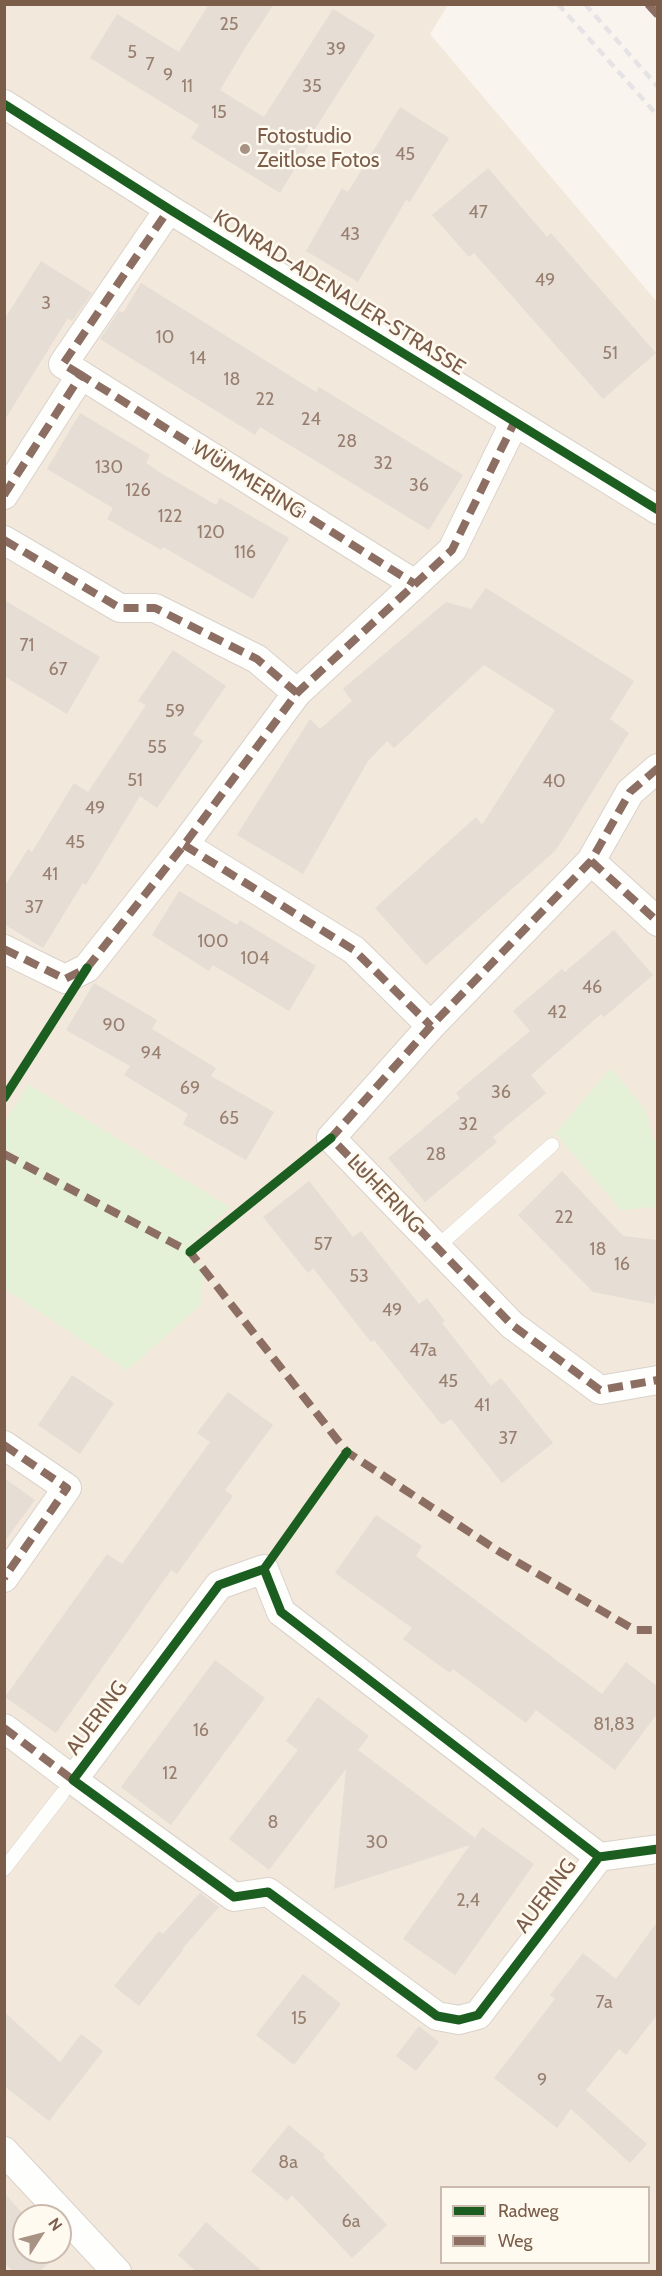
<!DOCTYPE html>
<html>
<head>
<meta charset="utf-8">
<style>
  body { margin:0 }
  #map { position:relative; width:662px; height:2276px; overflow:hidden; background:#f9f5ee; font-family:Cabin,sans-serif }
  canvas { display:block }
  .frame { position:absolute; inset:0; border:6px solid #7b5d4a; pointer-events:none }
  .legend { position:absolute; left:440px; top:2186px; width:210px; height:78px; box-sizing:border-box; background:#fffaf0; border:2px solid #cabbae; margin:0; padding:8px 10px; list-style:none; font-size:18px; color:#7b5d4a }
  .legend li { display:flex; align-items:center; gap:12px; height:30px }
  .legend b { width:30px; border:2px solid #cabbae }
  .north { position:absolute; left:12px; top:2204px; width:60px; height:60px; box-sizing:border-box; background:#fffaf0; border:2px solid #cabbae; border-radius:50%; rotate:54deg; font-size:16px; font-weight:700; line-height:24px; text-align:center; color:#7b5d4a }
  .north::after { content:''; display:block; margin:auto; width:21px; height:27px; background:#a79283; clip-path:polygon(50% 0,100% 100%,50% 72%,0 100%) }
</style>
</head>
<body>
<div id="map">
<canvas width="662" height="2276"></canvas>
<div class="frame"></div>
<ul class="legend">
<li><b style="height:8px;background:#1b5e20"></b>Radweg</li>
<li><b style="height:8px;background:#8d6e63"></b>Weg</li>
</ul>
<div class="north">N</div>
</div>
<script>
const ctx = document.querySelector('canvas').getContext('2d');
ctx.lineJoin = 'round';
function fillPath(path, color) {
  ctx.fillStyle = color;
  ctx.fill(path, 'evenodd');
}
function poly(rows) {
  const path = new Path2D();
  for (const r of rows) {
    path.moveTo(r[0], r[1]);
    for (let i = 2; i < r.length; i += 2) path.lineTo(r[i], r[i + 1]);
  }
  return path;
}
function trace(path, color, width, dash) {
  ctx.strokeStyle = color;
  ctx.lineWidth = width;
  ctx.lineCap = dash ? 'butt' : 'round';
  ctx.setLineDash(dash || []);
  ctx.stroke(path);
}
function write(font, color, halo, rows, align = 'center') {
  ctx.font = font + ' Cabin,sans-serif';
  ctx.lineWidth = 5;
  ctx.setLineDash([]);
  ctx.textBaseline = 'middle';
  ctx.strokeStyle = halo;
  ctx.fillStyle = color;
  for (const [text, x, y, turn = 0] of rows) {
    ctx.save();
    ctx.translate(x, y);
    ctx.rotate((+turn || 0) * Math.PI / 180);
    ctx.textAlign = isNaN(turn) ? turn : align;
    if (halo) ctx.strokeText(text, 0, 0);
    ctx.fillText(text, 0, 0);
    ctx.restore();
  }
}
fillPath(poly([
  [5,5,448,5,430,34,657,302,657,2271,5,2272],
  [442,2188,648,2188,648,2262,442,2262],
  [24,2216,60,2216,60,2252,24,2252]
]), '#f2e8db');
fillPath(poly([
  [611,1068,645,1110,657,1149,657,1207,621,1210,555,1133],
  [28,1084,230,1207,189,1246,204,1274,200,1306,127,1370,5,1289,5,1123]
]), '#e5f1d7');
fillPath(poly([
  [209,4,274,4,245,48,220,90,264,117,333,9,375,35,306,143,309,145,280,193,191,138,199,125,90,58,117,14,179,52],
  [400,107,449,138,410,202,406,200,358,282,306,251,342,188,348,192],
  [488,168,547,237,551,233,656,353,603,399,474,253,469,257,432,215],
  [41,261,92,293,72,321,68,318,4,421,4,320],
  [141,283,316,392,319,387,463,475,429,530,260,427,255,435,100,339,119,311,123,313],
  [80,413,150,455,146,463,161,473,216,505,220,498,289,538,253,599,163,547,161,550,107,519,113,508,47,469],
  [486,588,634,681,610,719,629,733,556,850,426,965,375,908,476,817,482,825,555,710,484,665,394,748,387,741,368,761,303,874,237,835,310,719,320,729,352,701,343,689,446,602,471,609],
  [4,600,100,657,67,714,4,676],
  [173,650,226,686,193,734,203,741,157,808,140,796,86,885,83,883,43,948,4,924,4,887,28,849,32,852,74,783,88,792,146,705,138,701],
  [179,891,237,925,240,920,316,966,289,1011,213,965,209,971,152,935],
  [614,930,653,975,604,1017,601,1014,531,1075,546,1093,493,1137,497,1142,425,1202,388,1158,460,1098,456,1093,530,1031,513,1011,562,969,565,972],
  [94,983,157,1020,152,1029,216,1068,211,1076,274,1112,246,1160,183,1124,188,1114,124,1075,130,1066,66,1030],
  [562,1171,623,1236,657,1240,657,1287,654,1304,593,1292,518,1215],
  [309,1181,353,1237,361,1231,419,1304,427,1298,445,1321,442,1323,491,1386,501,1378,553,1443,502,1483,451,1419,442,1425,374,1340,371,1342,313,1268,308,1273,263,1217],
  [72,1375,114,1403,80,1454,38,1425],
  [228,1392,273,1425,225,1490,233,1496,177,1574,171,1570,56,1733,5,1697,107,1554,122,1564,210,1442,197,1433],
  [4,1478,35,1500,4,1542],
  [376,1515,422,1546,416,1556,602,1694,626,1662,657,1686,657,1714,615,1770,536,1710,526,1723,453,1669,450,1673,403,1639,412,1628,335,1573],
  [215,1660,265,1698,171,1825,121,1787],
  [318,1697,369,1736,358,1750,475,1838,482,1827,534,1864,455,1975,403,1939,470,1845,334,1889,346,1769,269,1870,229,1839,298,1750,286,1741],
  [200,1893,219,1907,182,1949,183,1950,139,2006,114,1986,159,1931,163,1934],
  [657,1922,657,2015,626,2055,619,2049,586,2090,647,2144,630,2163,571,2109,557,2128,494,2078,555,1999,550,1995,583,1953,616,1979],
  [303,1974,341,2004,294,2065,256,2035],
  [4,2012,60,2062,81,2034,103,2051,49,2121,4,2086],
  [419,2026,439,2042,416,2071,396,2056],
  [289,2125,325,2155,323,2157,387,2225,352,2258,292,2195,287,2201,251,2171],
  [4,2193,25,2216,24,2252,59,2253,40,2271,13,2271,4,2262],
  [206,2222,262,2271,196,2271,178,2255]
]), '#e6ddd5');
const lane = poly([
  [437,1247,552,1145],
  [4,1869,62,1794]
]);
const street = poly([
  [4,104,169,209,658,510],
  [81,375,63,364,169,209],
  [4,495,81,375,415,584],
  [4,540,120,608,155,608,257,659,297,693],
  [658,768,630,792,591,861,431,1026,331,1138,512,1325,600,1390,658,1380],
  [184,845,354,950,431,1026],
  [591,861,658,922],
  [4,949,65,979,87,968,184,845,297,693,452,550,514,423],
  [4,1445,67,1488,4,1578],
  [4,1728,73,1780],
  [599,1857,281,1612,264,1569,219,1585,73,1780,234,1897,268,1892,437,2016,459,2020,478,2015,599,1857,658,1849],
  [4,2151,117,2272]
]);
trace(lane, '#d9d2cc', 15);
trace(street, '#d9d2cc', 30);
trace(lane, '#fefefc', 14);
trace(street, '#fefefc', 28);
trace(poly([
  [558,4,658,116],
  [585,4,658,87]
]), '#e6e3e6', 4.5, [9, 6]);
trace(poly([
  [648,4,658,15],
  [81,375,63,364,169,209],
  [4,495,81,375,415,584],
  [4,540,120,608,155,608,257,659,297,693],
  [658,768,630,792,591,861,431,1026,331,1138,512,1325,600,1390,658,1380],
  [184,845,354,950,431,1026],
  [591,861,658,922],
  [4,949,65,979,87,968,184,845,297,693,452,550,514,423],
  [4,1154,190,1252,347,1452,500,1552,635,1630,658,1630],
  [4,1445,67,1488,4,1578],
  [4,1728,73,1780]
]), '#8d6e63', 8, [15, 8]);
trace(poly([
  [4,104,169,209,658,510],
  [4,1098,87,968],
  [190,1252,331,1138],
  [264,1569,347,1452],
  [599,1857,281,1612,264,1569,219,1585,73,1780,234,1897,268,1892,437,2016,459,2020,478,2015,599,1857,658,1849]
]), '#1b5e20', 9);
for (const [x, y, r, color] of [
  [245,149,6,"#a79283"]
]) {
  const dot = new Path2D();
  dot.arc(x, y, r, 0, 2 * Math.PI);
  ctx.fillStyle = color;
  ctx.fill(dot);
  trace(dot, '#fffaf0', 2);
}
write('18px', '#987f6f', null, [
  ["25",229,25],
  ["39",336,50],
  ["5",132,53],
  ["7",150,65],
  ["9",168,76],
  ["11",187,87],
  ["35",312,87],
  ["15",219,113],
  ["45",405,155],
  ["47",478,213],
  ["43",350,235],
  ["49",545,281],
  ["3",46,304],
  ["10",165,338],
  ["51",610,354],
  ["14",198,359],
  ["18",232,380],
  ["22",265,400],
  ["24",311,420],
  ["28",347,442],
  ["32",383,464],
  ["130",109,468],
  ["36",419,486],
  ["126",138,491],
  ["122",170,517],
  ["120",211,533],
  ["116",245,553],
  ["71",27,646],
  ["67",58,670],
  ["59",175,712],
  ["55",157,748],
  ["51",135,781],
  ["40",554,782],
  ["49",95,809],
  ["45",75,843],
  ["41",50,875],
  ["37",34,908],
  ["100",213,942],
  ["104",255,959],
  ["46",592,988],
  ["42",557,1013],
  ["90",114,1026],
  ["94",151,1054],
  ["69",190,1089],
  ["36",501,1093],
  ["65",229,1119],
  ["32",468,1125],
  ["28",436,1155],
  ["22",564,1218],
  ["57",323,1245],
  ["18",598,1250],
  ["16",622,1265],
  ["53",359,1277],
  ["49",392,1311],
  ["47a",423,1351],
  ["45",448,1382],
  ["41",482,1406],
  ["37",508,1439],
  ["81,83",614,1725],
  ["16",201,1731],
  ["12",170,1774],
  ["8",273,1823],
  ["30",377,1843],
  ["2,4",468,1901],
  ["7a",604,2003],
  ["15",299,2019],
  ["9",542,2081],
  ["8a",288,2163],
  ["6a",351,2222]
]);
write('21px', '#7b5d4a', '#fffaf0', [
  ["Fotostudio",257,137],
  ["Zeitlose Fotos",257,161]
], 'left');
write('21px', '#7b5d4a', '#fffaf0', [
  ["KONRAD-ADENAUER-STRASSE",339,293,32],
  ["WÜMMERING",248,480,32],
  ["LUHERING",385,1194,46],
  ["AUERING",97,1718,-53],
  ["AUERING",546,1896,-53]
]);
</script>
</body>
</html>
